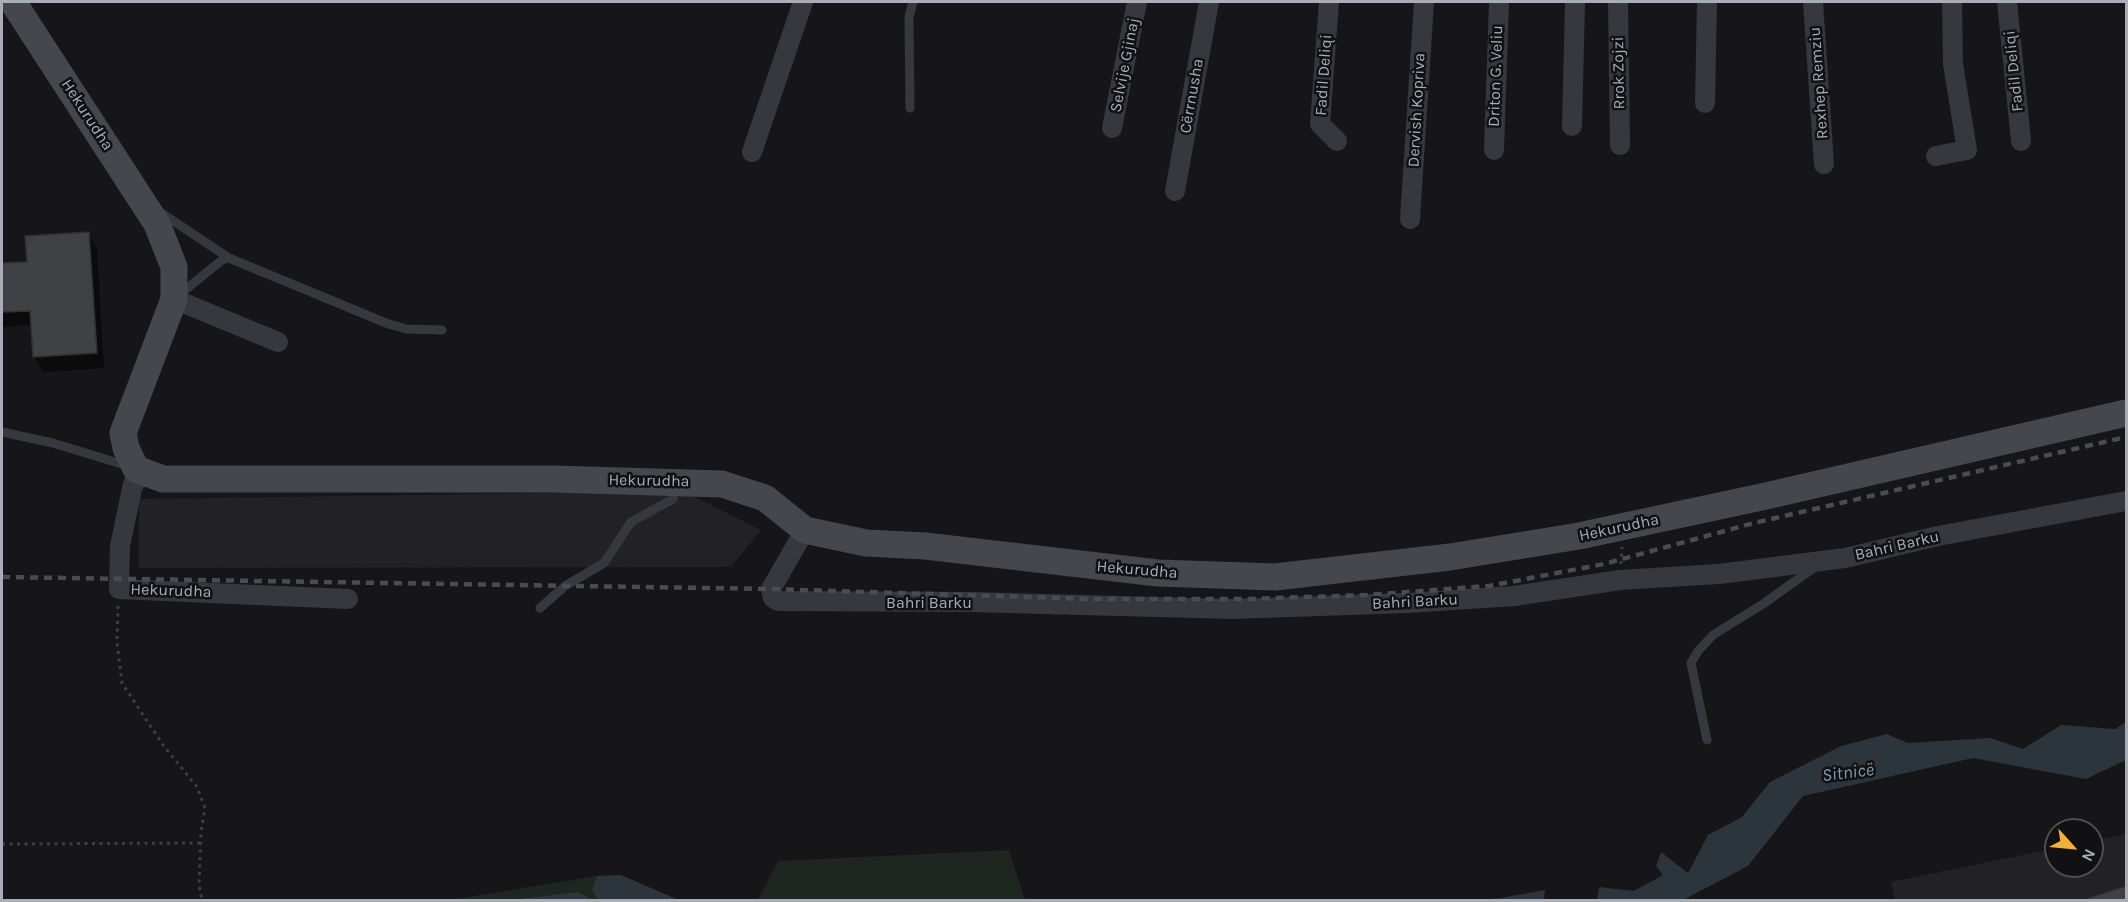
<!DOCTYPE html>
<html>
<head>
<meta charset="utf-8">
<style>
  body { margin:0 }
  #map { position:relative; width:2128px; height:902px; overflow:hidden; background:#161618; font-family:Karla,sans-serif }
  canvas { display:block }
  .frame { position:absolute; inset:0; border:3px solid #a8adb8; pointer-events:none }
  .north { position:absolute; left:2044px; top:818px; width:60px; height:60px; box-sizing:border-box; background:#111113; border:2px solid #4d4f55; border-radius:50%; rotate:117deg; font-size:16px; font-weight:700; line-height:24px; text-align:center; color:#a8adb8 }
  .north::after { content:''; display:block; margin:auto; width:21px; height:27px; background:#f2b134; clip-path:polygon(50% 0,100% 100%,50% 72%,0 100%) }
</style>
</head>
<body>
<div id="map">
<canvas width="2128" height="902"></canvas>
<div class="frame"></div>
<div class="north">N</div>
</div>
<script>
const ctx = document.querySelector('canvas').getContext('2d');
ctx.lineJoin = 'round';
function fillPath(path, color) {
  ctx.fillStyle = color;
  ctx.fill(path, 'evenodd');
}
function poly(rows) {
  const path = new Path2D();
  for (const r of rows) {
    path.moveTo(r[0], r[1]);
    for (let i = 2; i < r.length; i += 2) path.lineTo(r[i], r[i + 1]);
  }
  return path;
}
function trace(path, color, width, dash) {
  ctx.strokeStyle = color;
  ctx.lineWidth = width;
  ctx.lineCap = dash ? 'butt' : 'round';
  ctx.setLineDash(dash || []);
  ctx.stroke(path);
}
function write(font, color, halo, rows, align = 'center') {
  ctx.font = font + ' Karla,sans-serif';
  ctx.lineWidth = 5;
  ctx.setLineDash([]);
  ctx.textBaseline = 'middle';
  ctx.strokeStyle = halo;
  ctx.fillStyle = color;
  for (const [text, x, y, turn = 0] of rows) {
    ctx.save();
    ctx.translate(x, y);
    ctx.rotate((+turn || 0) * Math.PI / 180);
    ctx.textAlign = isNaN(turn) ? turn : align;
    if (halo) ctx.strokeText(text, 0, 0);
    ctx.fillText(text, 0, 0);
    ctx.restore();
  }
}
fillPath(poly([
  [683,491,761,530,731,567,139,568,139,499],
  [2126,834,2126,900,1895,900,1891,882,2056,848,2056,866,2092,866,2092,841]
]), '#222225');
fillPath(poly([
  [1009,850,1025,900,758,900,778,861],
  [621,875,678,900,450,900,597,876]
]), '#1e261f');
fillPath(poly([
  [2126,722,2126,760,2086,779,1973,758,1803,796,1748,866,1683,900,1597,900,1599,887,1634,891,1663,875,1656,866,1661,852,1688,873,1708,835,1742,817,1770,782,1841,746,1887,734,1908,743,1990,738,2023,749,2061,725,2115,729],
  [621,875,674,898,678,900,598,900,592,890,597,876],
  [1545,890,1544,900,1484,900,1501,898],
  [578,892,593,900,511,900]
]), '#2c353c');
fillPath(poly([
  [88,234,97,248,104,368,43,372,34,357,32,325,2,327,2,265,28,263]
]), '#0007');
const building = poly([
  [89,232,97,353,33,357,30,311,2,312,2,263,27,262,25,236,89,232],
  [2127,886,2127,900,2090,900,2089,898,2127,886]
]);
fillPath(building, '#404145');
trace(building, '#303034', 1.5);
trace(poly([
  [1621,564,1622,547],
  [118,606,117,642,122,683,163,745,197,787,205,808,201,832,199,885,202,900],
  [2,844,200,843]
]), '#3d3f44', 3, [3, 4.5]);
trace(poly([
  [910,108,909,17,913,2],
  [160,212,229,258],
  [179,295,222,260,229,258,386,323,406,329,442,330],
  [2,432,53,443,128,466],
  [540,608,565,586,604,563,631,522,673,499,673,484],
  [1707,740,1691,663,1698,651,1713,635,1763,604,1815,567]
]), '#37383d', 9);
trace(poly([
  [1329,2,1320,124,1337,141],
  [1618,2,1620,145],
  [1813,2,1824,164],
  [2007,2,2021,141],
  [1705,103,1707,2],
  [1572,126,1575,2],
  [1112,128,1137,2],
  [1494,150,1499,2],
  [752,152,803,2],
  [1936,156,1967,150,1953,64,1952,2],
  [1175,191,1209,2],
  [1410,219,1424,2],
  [174,299,278,342],
  [147,473,133,484,120,546,119,589,348,599],
  [805,530,771,589,773,598,778,601,970,602,1232,609,1407,603,1514,596,1620,580,1719,574,1845,558,1938,536,2126,501]
]), '#37383d', 20);
trace(poly([
  [13,2,157,224,174,267,174,299,123,433,126,448,136,469,163,479,553,479,722,484,765,498,805,530,866,543,925,546,1158,573,1275,577,1450,557,1579,536,1766,496,2126,413]
]), '#45474d', 27);
trace(poly([
  [2,577,771,589,1091,599,1247,599,1367,595,1489,586,1604,564,1754,523,2126,437]
]), '#4a4c52', 4.5, [8, 6]);
write('16px', '#a8adb8', '#111113', [
  ["Selvije Gjinaj",1125,65,-79],
  ["Fadil Deliqi",2014,71,-96],
  ["Rrok Zojzi",1619,73,-91],
  ["Fadil Deliqi",1324,75,-86],
  ["Driton G. Veliu",1496,76,-88],
  ["Rexhep Remziu",1819,83,-94],
  ["Cërrnusha",1192,96,-80],
  ["Dervish Kopriva",1417,110,-87],
  ["Hekurudha",87,115,57],
  ["Hekurudha",649,481,1],
  ["Hekurudha",1619,528,-12],
  ["Bahri Barku",1897,546,-13],
  ["Hekurudha",1137,570,5],
  ["Hekurudha",171,591,2],
  ["Bahri Barku",1415,602,-3],
  ["Bahri Barku",929,603]
]);
write('italic 18px', '#7f9bb3', '#111113', [
  ["Sitnicë",1848,773,-7]
]);
</script>
</body>
</html>
